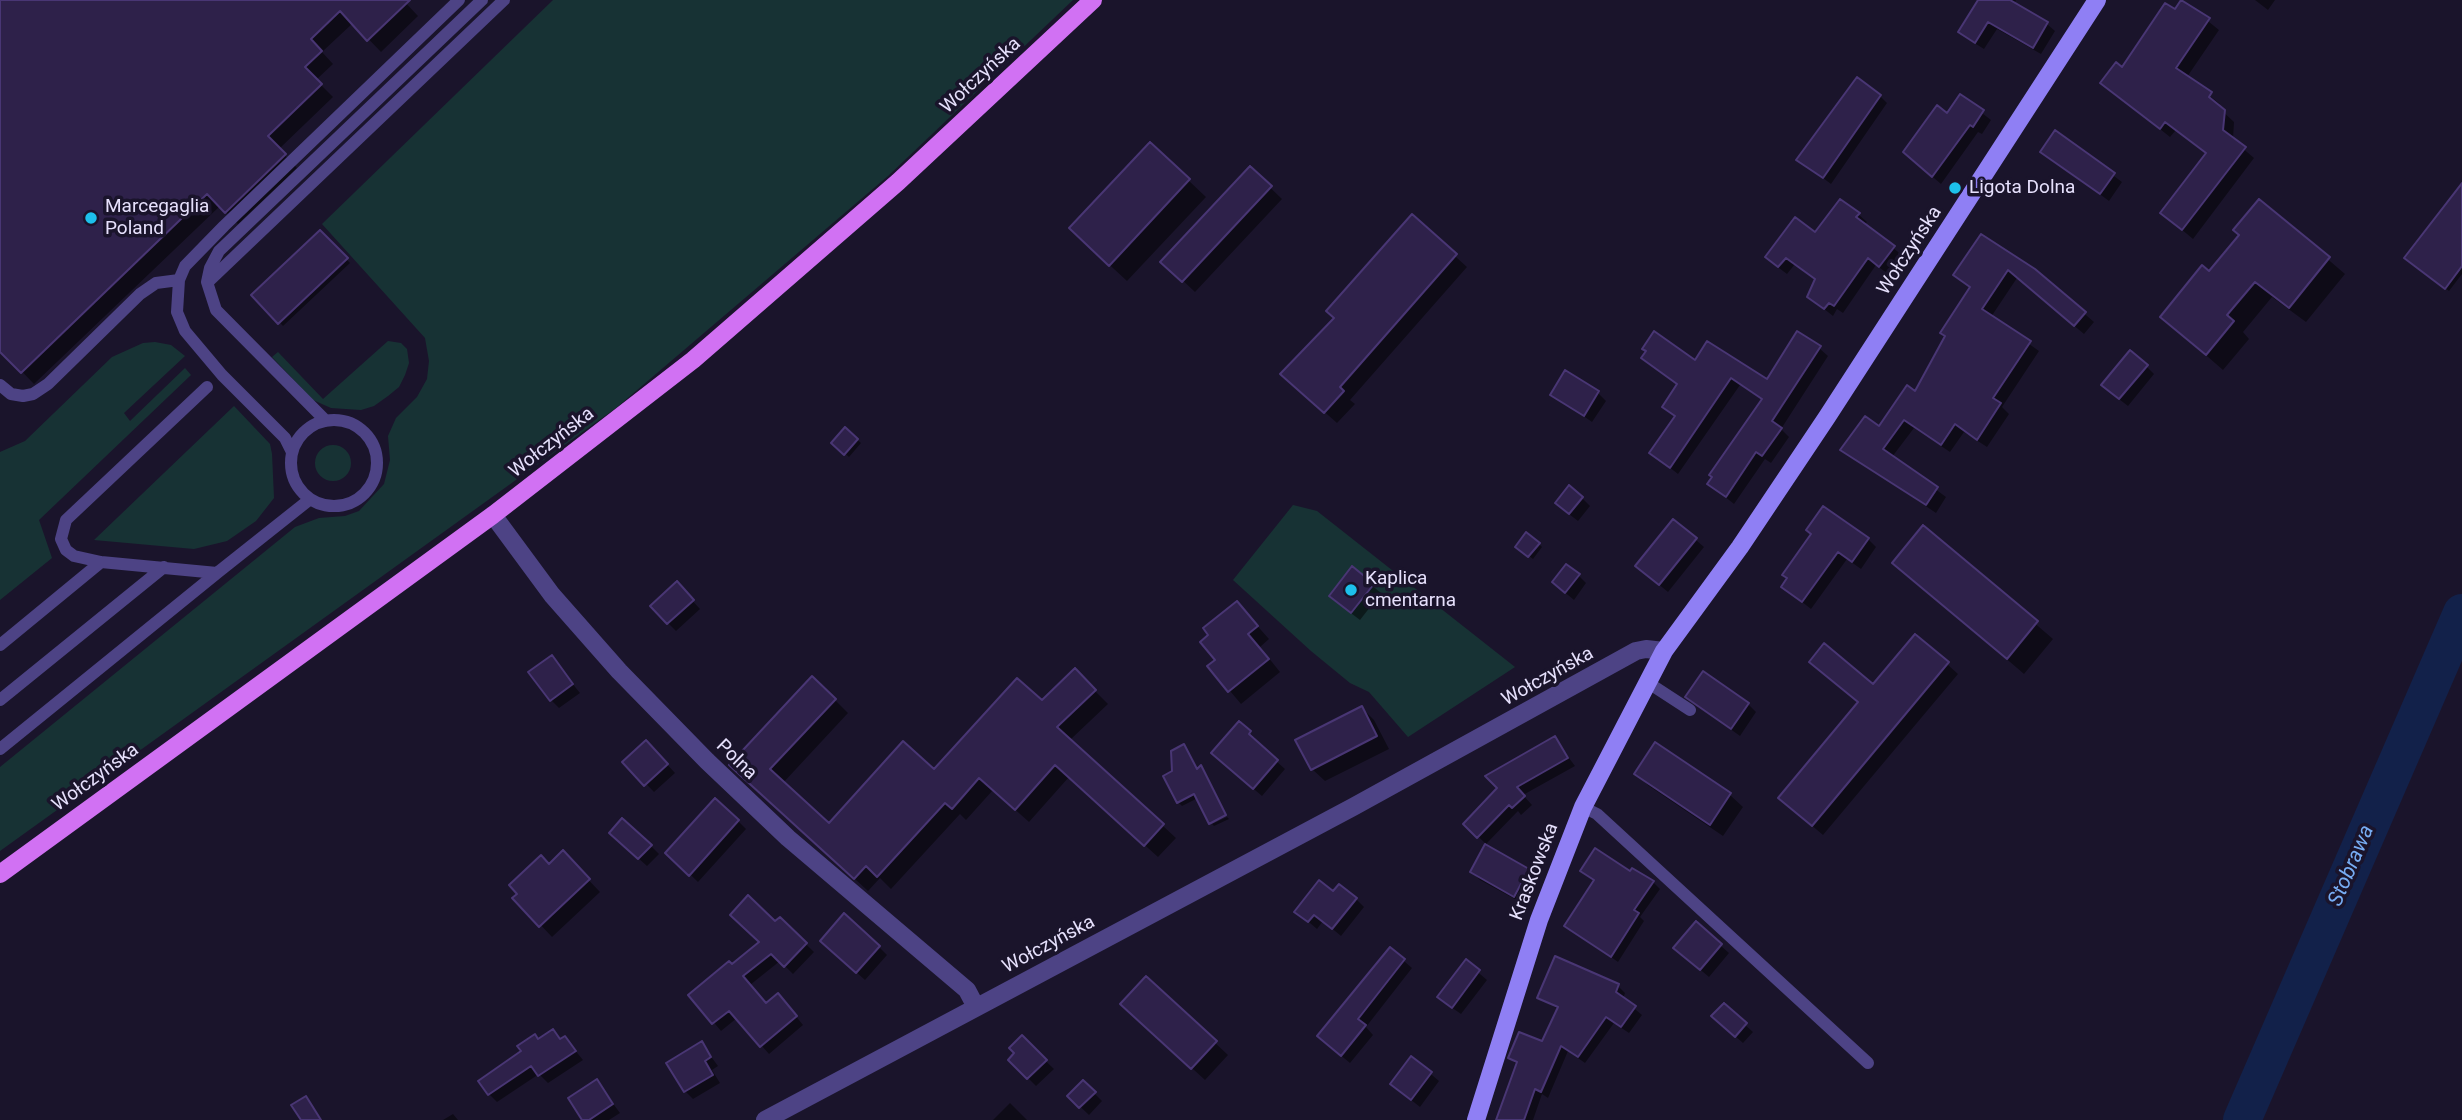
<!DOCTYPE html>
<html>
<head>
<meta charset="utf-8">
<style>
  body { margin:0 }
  canvas { display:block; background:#1a142b }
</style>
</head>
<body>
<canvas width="2462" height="1120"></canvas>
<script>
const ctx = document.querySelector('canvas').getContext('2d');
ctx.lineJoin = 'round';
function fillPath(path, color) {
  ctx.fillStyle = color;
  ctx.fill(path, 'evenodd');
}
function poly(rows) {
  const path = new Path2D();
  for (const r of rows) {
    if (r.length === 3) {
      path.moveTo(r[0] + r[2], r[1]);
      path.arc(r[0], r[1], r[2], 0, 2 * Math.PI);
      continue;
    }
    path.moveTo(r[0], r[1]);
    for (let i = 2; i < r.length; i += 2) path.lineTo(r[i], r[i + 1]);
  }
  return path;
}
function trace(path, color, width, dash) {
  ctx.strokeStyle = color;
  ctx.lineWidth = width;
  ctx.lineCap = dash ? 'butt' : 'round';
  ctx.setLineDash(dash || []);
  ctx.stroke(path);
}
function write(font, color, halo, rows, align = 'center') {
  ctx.font = font + ' Roboto,sans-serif';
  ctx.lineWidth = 7;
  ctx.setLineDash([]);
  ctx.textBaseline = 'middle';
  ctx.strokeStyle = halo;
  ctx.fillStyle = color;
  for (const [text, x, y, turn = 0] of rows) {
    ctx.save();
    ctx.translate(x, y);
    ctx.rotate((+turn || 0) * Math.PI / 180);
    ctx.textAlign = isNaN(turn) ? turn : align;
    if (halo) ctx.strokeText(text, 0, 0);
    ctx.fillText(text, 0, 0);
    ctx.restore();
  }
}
fillPath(poly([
  [553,0,1073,0,888,176,616,408,0,851,0,767,295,527,319,518,345,516,359,511,384,484,390,460,388,436,396,418,417,397,427,379,429,361,425,338,322,224],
  [388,341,401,343,407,349,409,363,405,375,399,387,388,396,374,406,361,410,331,408,313,400,272,357,278,352,323,399],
  [155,342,171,345,185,356,124,413,130,421,185,368,191,375,39,520,52,558,0,600,0,452,25,441,112,357,143,343],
  [234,406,270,444,272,454,274,498,256,521,227,541,194,549,94,540],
  [333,463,18],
  [1293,505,1317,511,1515,667,1408,737,1369,692,1350,683,1311,651,1233,580]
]), '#173234');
fillPath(poly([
  [0,0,403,0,418,16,381,52,353,23,322,52,333,64,316,80,333,97,279,149,297,168,238,224,220,206,34,384,0,349],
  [1980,0,2016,0,2014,4,2047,24,2055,31,2041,54,1997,29,1984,49,1968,39,1960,32],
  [2255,0,2275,0,2268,10],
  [2183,1,2219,30,2187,77,2220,104,2218,107,2234,122,2233,140,2254,158,2193,239,2162,213,2207,154,2176,130,2170,137,2102,83,2123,69],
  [1880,96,1887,103,1831,184,1799,160],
  [1960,96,1991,120,1982,134,1978,132,1941,184,1913,160],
  [2056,133,2122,182,2109,201,2042,151],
  [1150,144,1206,197,1127,281,1088,245],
  [1250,168,1282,199,1195,292,1163,262],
  [2462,186,2462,274,2449,291,2410,261],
  [2260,201,2345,274,2306,322,2272,297,2243,332,2249,339,2223,370,2162,317,2209,273,2241,236],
  [1858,214,1867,222,1864,225,1902,255,1888,274,1876,265,1843,313,1837,309,1833,316,1809,297,1816,280,1795,264,1787,274,1775,265,1816,235],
  [1412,217,1467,267,1350,400,1355,404,1337,423,1294,385,1336,318],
  [320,232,350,263,283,326,254,295],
  [1981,237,2034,270,2094,322,2084,334,2017,278,1991,317,2039,351,2002,407,2009,414,1987,447,1964,432,1950,452,1914,428,1892,457,1946,497,1936,513,1843,450,1880,429,1916,393,1971,288,1956,275],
  [1819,348,1828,356,1781,429,1789,437,1771,463,1765,459,1734,504,1709,484,1763,400,1740,385,1678,474,1651,453,1676,417,1664,407,1678,385,1643,358,1695,363,1767,381],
  [2146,366,2154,374,2128,406,2111,393],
  [1598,393,1606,401,1592,422,1552,394],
  [845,429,861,443,849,457,833,443],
  [1582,498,1590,506,1578,521,1565,511],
  [1674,521,1704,547,1668,592,1646,574],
  [1923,527,2053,639,2024,674,1894,562],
  [1868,539,1876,547,1861,569,1847,559,1811,609,1783,587,1789,579,1785,574],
  [1539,544,1542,547,1533,559,1521,550],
  [1352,569,1381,593,1360,620,1339,604],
  [1578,575,1586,583,1574,600,1562,590],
  [677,584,700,609,676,631,668,623],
  [1237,603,1269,639,1260,647,1280,672,1241,704,1209,666,1218,660],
  [551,657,580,693,559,708,551,700],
  [1947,664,1958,674,1823,835,1791,808,1874,686],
  [1075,671,1108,704,1070,740,1176,838,1158,857,1069,777,1029,822,993,790,966,820,960,814,891,889,880,878,868,891,745,778,835,700,848,713,783,783,829,826,934,772,1042,703],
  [1696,704,1748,704,1756,712,1740,736],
  [1362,708,1374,720,1389,749,1325,781,1312,769],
  [1250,733,1258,741,1256,743,1285,769,1262,796,1221,761],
  [1554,738,1575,766,1523,795,1532,805,1521,815,1518,811,1486,844,1465,824],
  [1656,745,1730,795,1743,807,1723,836,1649,786,1636,774],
  [654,750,675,773,654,792,625,762],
  [1201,767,1226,814,1210,822,1198,798,1182,806,1178,802],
  [1227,817,1229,819,1214,826,1212,824],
  [738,821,746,829,698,882,668,853],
  [619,841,651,846,659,854,647,866],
  [563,853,600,892,552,937,515,898],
  [1528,871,1536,879,1522,903,1480,880,1472,872],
  [1582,871,1630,874,1653,882,1660,889,1640,917,1644,921,1618,962,1566,925,1595,882],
  [1334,893,1356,899,1364,907,1341,936,1323,921,1317,929,1297,912],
  [780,919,814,952,793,974,780,961,750,985,767,1005,786,1004,803,1025,769,1054,737,1018,721,1031,691,995,761,943],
  [1696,924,1729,953,1709,977,1684,956],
  [879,947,887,955,865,980,830,949],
  [1390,949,1412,968,1366,1027,1373,1035,1350,1063,1327,1044],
  [1466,962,1487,980,1461,1014,1448,1005],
  [1146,978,1228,1055,1205,1080,1135,1016],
  [1618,986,1625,993,1623,999,1642,1015,1629,1033,1614,1023,1585,1063,1568,1051,1548,1098,1542,1094,1533,1120,1498,1120,1518,1066,1510,1058,1543,1044,1559,1010,1539,997],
  [1724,1006,1753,1032,1743,1043,1720,1023],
  [553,1031,562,1040,565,1038,583,1060,548,1083,539,1074,497,1102,489,1094],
  [1022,1038,1054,1069,1036,1086,1010,1060],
  [701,1043,718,1066,712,1070,720,1083,693,1099,685,1091],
  [1412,1058,1439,1081,1420,1107,1401,1092],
  [597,1082,620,1113,609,1120,584,1120],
  [1083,1082,1102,1101,1089,1115,1069,1096],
  [1010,1103,1027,1120,993,1120],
  [453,1114,458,1120,443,1120]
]), '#0007');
trace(poly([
  [2242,1120,2462,613]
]), '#12214a', 38);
const building = poly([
  [0,0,410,0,367,41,340,11,311,39,322,51,305,67,322,84,268,136,286,154,225,213,207,194,21,373,0,352,0,0],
  [1978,0,2010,0,2048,22,2033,48,1988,22,1975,43,1958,32,1978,0],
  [2181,0,2210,18,2176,68,2212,92,2209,97,2225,110,2223,130,2246,147,2182,230,2160,213,2206,153,2165,122,2160,129,2100,83,2116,62,2122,67,2165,3,2175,9,2181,0],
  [1857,77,1881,95,1823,178,1796,160,1857,77],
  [1960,94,1984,110,1973,127,1970,125,1932,177,1903,152,1937,105,1947,113,1960,94],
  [2055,130,2115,173,2100,194,2040,152,2055,130],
  [1150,142,1190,179,1109,266,1069,228,1150,142],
  [1250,166,1272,186,1182,282,1160,262,1250,166],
  [2462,183,2462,266,2445,289,2404,258,2462,183],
  [1840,199,1860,213,1856,217,1895,246,1879,267,1868,258,1834,306,1829,303,1824,309,1807,297,1815,279,1786,258,1778,267,1765,257,1795,217,1815,232,1840,199],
  [2259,199,2330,257,2289,308,2255,282,2227,315,2234,321,2206,355,2160,317,2202,265,2209,271,2239,235,2233,230,2259,199],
  [1412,214,1457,254,1340,387,1344,391,1324,413,1280,374,1334,318,1326,311,1412,214],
  [320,230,348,258,278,324,251,295,320,230],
  [1981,234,2035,269,2086,312,2074,326,2008,270,1982,309,2031,341,1993,398,2001,403,1977,440,1955,424,1941,445,1904,420,1883,449,1938,487,1926,505,1840,450,1865,416,1879,426,1907,385,1915,391,1945,336,1940,333,1970,287,1953,275,1981,234],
  [1654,331,1695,360,1707,341,1767,379,1797,331,1821,346,1772,421,1782,428,1762,456,1756,452,1726,497,1707,484,1712,477,1709,475,1762,399,1731,378,1670,468,1649,453,1675,416,1662,407,1677,384,1641,358,1646,351,1642,349,1654,331],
  [2130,350,2148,365,2119,399,2101,385,2130,350],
  [1565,370,1599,391,1584,416,1550,395,1565,370],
  [845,427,858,439,844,455,831,443,845,427],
  [1569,485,1583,497,1569,514,1555,503,1569,485],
  [1823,506,1869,538,1852,562,1838,552,1802,602,1781,587,1787,578,1782,575,1811,534,1806,530,1823,506],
  [1673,519,1697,538,1659,585,1635,566,1673,519],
  [1923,525,2038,621,2007,659,1892,563,1923,525],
  [1526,532,1540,543,1528,557,1515,547,1526,532],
  [1566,564,1580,574,1565,593,1552,582,1566,564],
  [1352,566,1374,584,1351,613,1329,596,1352,566],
  [677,581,694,600,667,624,650,606,677,581],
  [1237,601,1258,626,1248,634,1269,659,1228,692,1207,666,1215,660,1200,642,1208,635,1203,628,1237,601],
  [1915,634,1949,662,1812,826,1778,798,1858,702,1809,662,1824,643,1873,684,1915,634],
  [552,655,573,684,550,701,528,672,552,655],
  [1075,668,1096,690,1057,727,1164,824,1144,846,1055,765,1015,810,979,778,952,809,945,803,877,877,866,866,854,879,729,765,812,676,836,699,770,769,829,823,903,741,934,769,1017,678,1042,700,1075,668],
  [1703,671,1749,703,1731,729,1685,697,1703,671],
  [1362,706,1377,736,1311,770,1295,740,1362,706],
  [1239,721,1251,731,1249,734,1278,760,1253,789,1211,753,1239,721],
  [1555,736,1568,758,1517,787,1525,796,1512,808,1509,805,1477,838,1463,824,1497,788,1485,776,1555,736],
  [646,740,668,764,644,786,622,762,646,740],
  [1655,742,1731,793,1710,825,1634,774,1655,742],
  [1184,744,1197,769,1201,765,1226,815,1209,824,1194,794,1177,803,1163,776,1172,771,1171,751,1184,744],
  [715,798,739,820,689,876,665,853,715,798],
  [622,818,652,845,638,859,609,833,622,818],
  [1485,844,1529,869,1514,897,1470,872,1485,844],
  [1595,848,1630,871,1632,868,1654,881,1634,910,1639,913,1611,957,1564,926,1594,880,1580,871,1595,848],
  [563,850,590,879,539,927,512,898,517,894,509,885,541,855,549,864,563,850],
  [1319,880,1333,891,1339,884,1357,898,1332,929,1314,915,1308,922,1294,912,1319,880],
  [748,895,775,921,780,917,807,943,784,967,771,954,743,976,766,1003,778,993,797,1016,760,1047,729,1011,712,1024,688,995,729,961,732,964,759,942,730,915,748,895],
  [844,913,880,946,856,973,820,941,844,913],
  [1696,921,1722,944,1700,970,1673,948,1696,921],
  [1390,947,1405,959,1358,1019,1366,1025,1341,1056,1317,1036,1390,947],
  [1555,956,1619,984,1616,992,1636,1006,1621,1027,1606,1017,1578,1057,1561,1046,1541,1092,1535,1089,1524,1120,1496,1120,1517,1062,1508,1058,1519,1032,1542,1041,1558,1007,1537,998,1555,956],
  [1466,959,1480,970,1452,1008,1437,997,1466,959],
  [1146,976,1217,1041,1191,1069,1120,1004,1146,976],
  [1724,1003,1747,1023,1735,1037,1711,1016,1724,1003],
  [553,1029,560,1039,565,1036,576,1051,538,1076,531,1066,488,1095,478,1081,521,1051,517,1046,535,1034,538,1039,553,1029],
  [1022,1035,1047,1060,1027,1079,1008,1060,1014,1053,1009,1048,1022,1035],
  [702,1041,711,1057,705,1061,713,1075,684,1092,666,1063,702,1041],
  [1411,1056,1432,1072,1411,1100,1390,1084,1411,1056],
  [597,1079,613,1104,589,1120,582,1120,568,1098,597,1079],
  [1083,1080,1096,1092,1079,1108,1067,1096,1083,1080],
  [306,1096,321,1120,301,1120,291,1105,306,1096]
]);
fillPath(building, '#2e214a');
trace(building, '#493674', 2);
trace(poly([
  [208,282,504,0],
  [0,385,11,394,23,396,33,394,48,384,140,294,156,283,179,280],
  [207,387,66,520,61,539,66,550,74,556,101,562,217,573,309,500],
  [334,463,43],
  [326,421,216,310,207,282,210,268,219,251,482,0],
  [292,452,285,438,222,375,185,331,177,312,179,280,185,266,224,226,459,0],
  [0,645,101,562],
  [1647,682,1690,710],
  [0,700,164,567],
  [0,749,217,573],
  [1583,807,1597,814,1868,1063]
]), '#4d4385', 12);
trace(poly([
  [493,515,552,595,619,671,707,761,788,838,967,990,976,1007],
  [765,1120,1353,807,1636,651,1646,649,1664,651]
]), '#4d4385', 18);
trace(poly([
  [1476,1120,1539,920,1583,807,1664,651,1740,547,1827,417,2097,0]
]), '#8f7ff4', 18);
trace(poly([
  [0,874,493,515,693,360,898,182,1093,0]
]), '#d171f3', 18);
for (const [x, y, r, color] of [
  [1955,188,7,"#1dc0eb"],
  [91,218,7,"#1dc0eb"],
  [1351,590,7,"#1dc0eb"]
]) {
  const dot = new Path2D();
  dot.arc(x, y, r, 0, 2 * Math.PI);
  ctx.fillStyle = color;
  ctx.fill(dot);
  trace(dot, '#1a142b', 2.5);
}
write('19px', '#e6e0fc', '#1a142b', [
  ["Wołczyńska",981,76,-43],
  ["Wołczyńska",1910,251,-57],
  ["Wołczyńska",552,443,-38],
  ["Wołczyńska",1548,677,-29],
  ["Polna",736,760,44],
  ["Wołczyńska",96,778,-36],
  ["Kraskowska",1535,872,-69],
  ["Wołczyńska",1049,945,-28]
]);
write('19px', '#e6e0fc', '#1a142b', [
  ["Ligota Dolna",1969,188],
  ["Marcegaglia",105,207],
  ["Poland",105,229],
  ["Kaplica",1365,579],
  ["cmentarna",1365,601]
], 'left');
write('italic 21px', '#77acf3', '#1a142b', [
  ["Stobrawa",2352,866,-67]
]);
</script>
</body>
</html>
